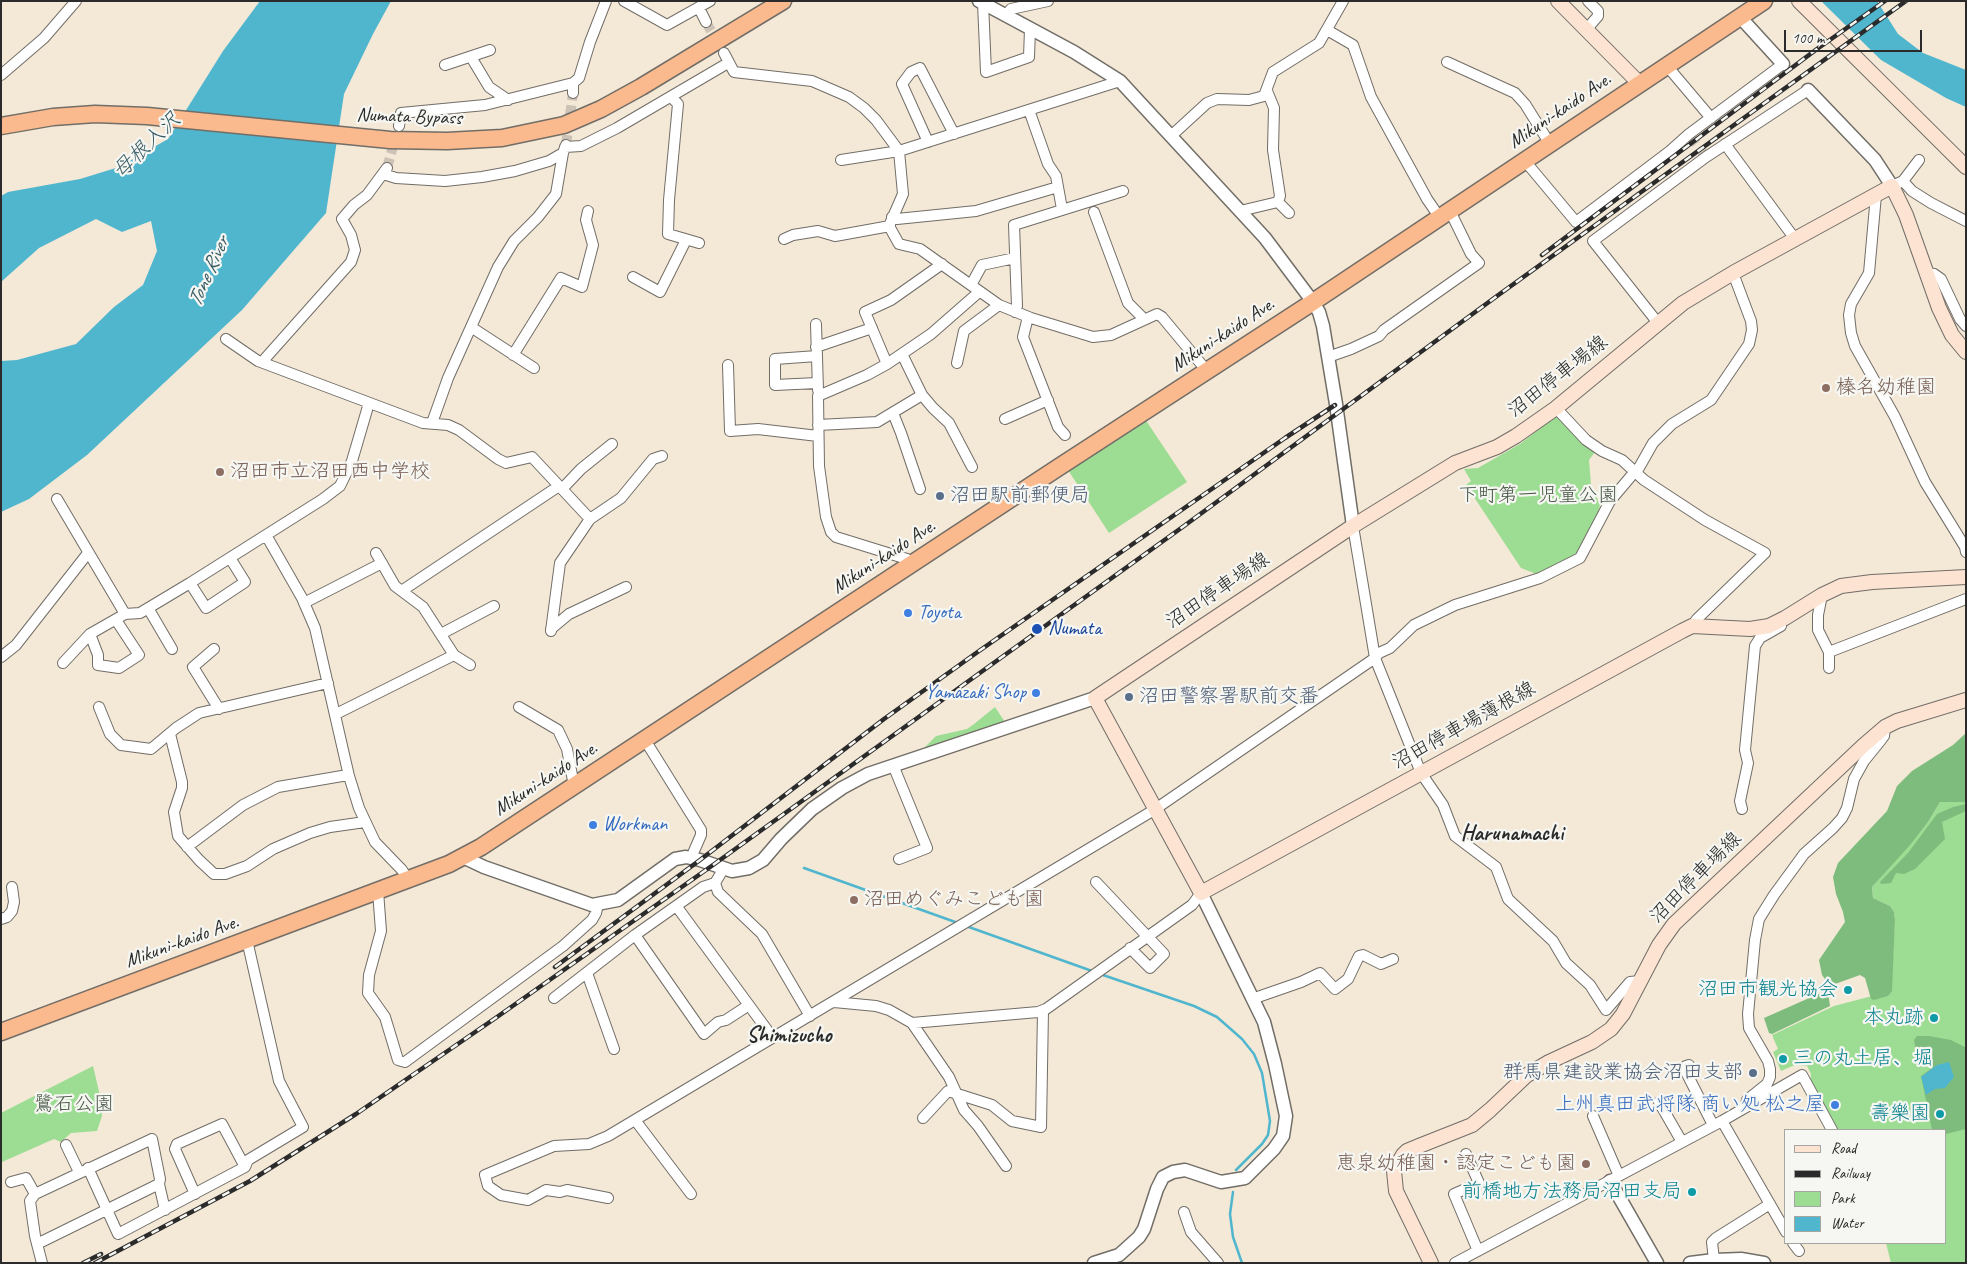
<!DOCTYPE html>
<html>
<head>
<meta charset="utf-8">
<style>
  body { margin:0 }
  #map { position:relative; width:1967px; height:1264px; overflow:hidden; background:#f4e8d7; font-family:Caveat,sans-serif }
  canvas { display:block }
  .frame { position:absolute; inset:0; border:2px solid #2b2b2b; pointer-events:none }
  .legend { position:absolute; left:1784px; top:1129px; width:162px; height:115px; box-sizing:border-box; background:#f6f6f2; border:1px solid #a5a5a2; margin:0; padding:6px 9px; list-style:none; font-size:15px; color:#2b2b2b }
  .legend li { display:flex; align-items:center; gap:10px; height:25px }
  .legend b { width:25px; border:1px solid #a5a5a2 }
  .scale { position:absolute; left:1784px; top:30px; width:138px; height:22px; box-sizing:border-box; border:2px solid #2b2b2b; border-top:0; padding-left:6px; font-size:15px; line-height:18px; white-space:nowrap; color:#2b2b2b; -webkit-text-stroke:4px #f6f6f2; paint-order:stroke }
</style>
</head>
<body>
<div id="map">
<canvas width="1967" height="1264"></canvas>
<div class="frame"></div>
<ul class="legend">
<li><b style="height:6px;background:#fde3d1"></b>Road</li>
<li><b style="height:6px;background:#2b2b2b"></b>Railway</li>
<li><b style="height:14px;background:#9ddd93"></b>Park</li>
<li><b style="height:14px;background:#50b6ce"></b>Water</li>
</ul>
<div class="scale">100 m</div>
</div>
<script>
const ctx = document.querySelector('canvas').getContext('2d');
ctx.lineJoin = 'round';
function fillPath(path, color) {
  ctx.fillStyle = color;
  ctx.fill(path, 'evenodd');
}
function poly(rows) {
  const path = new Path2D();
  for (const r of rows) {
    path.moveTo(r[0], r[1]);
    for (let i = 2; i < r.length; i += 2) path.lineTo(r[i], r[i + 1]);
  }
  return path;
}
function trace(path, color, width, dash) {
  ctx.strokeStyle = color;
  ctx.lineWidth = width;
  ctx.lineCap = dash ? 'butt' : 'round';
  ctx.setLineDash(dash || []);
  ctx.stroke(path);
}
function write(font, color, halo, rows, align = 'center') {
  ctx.font = font + ' Caveat,"Klee One",sans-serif';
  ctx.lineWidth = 4.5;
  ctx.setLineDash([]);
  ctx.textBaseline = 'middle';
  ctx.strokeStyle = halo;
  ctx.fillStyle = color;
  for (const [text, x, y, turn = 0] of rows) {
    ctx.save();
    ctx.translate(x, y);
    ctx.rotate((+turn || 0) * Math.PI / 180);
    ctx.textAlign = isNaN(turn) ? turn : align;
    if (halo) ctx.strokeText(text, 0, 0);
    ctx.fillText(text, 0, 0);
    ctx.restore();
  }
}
fillPath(poly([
  [1557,415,1595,452,1589,460,1591,485,1600,505,1597,517,1576,556,1539,575,1521,568,1466,485,1471,481,1464,469,1478,468,1520,444],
  [1145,419,1187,482,1109,533,1068,470],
  [995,707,1007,725,922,750,936,736,967,729,974,724],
  [1959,800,1966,802,1966,1263,1891,1263,1886,1243,1946,1243,1946,1130,1834,1130,1810,1084,1811,1074,1807,1066,1795,1065,1781,1071,1773,1052,1778,1049,1772,1035,1834,1006,1891,991,1895,920,1894,912,1890,906,1873,898,1872,887,1928,822,1940,802],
  [93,1066,101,1100,102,1116,97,1131,71,1133,61,1142,54,1139,2,1162,1,1113]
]), '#9ddd93');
fillPath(poly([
  [1966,733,1966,802,1940,802,1928,822,1910,845,1872,887,1873,898,1890,906,1894,912,1895,920,1892,991,1888,996,1874,1000,1871,999,1865,978,1860,975,1835,984,1828,983,1822,975,1819,960,1845,922,1843,912,1836,894,1833,877,1838,863,1887,811,1897,786,1912,771,1953,745],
  [1966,804,1966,811,1942,822,1945,839,1915,869,1904,874,1896,873,1891,883,1881,884,1880,882,1908,853,1937,814,1953,807],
  [1825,991,1828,992,1830,1006,1772,1034,1769,1033,1764,1018],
  [1917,1036,1929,1036,1951,1040,1965,1047,1966,1129,1946,1134,1946,1130,1932,1130,1921,1076,1932,1068,1927,1062,1919,1068,1914,1040]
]), '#7ebc7d');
fillPath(poly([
  [260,1,391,1,373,34,344,94,326,213,242,310,87,455,29,499,1,512,1,361,17,360,76,344,114,307,143,285,157,251,151,221,122,232,96,219,39,248,1,282,1,196,8,192,80,179,119,167,168,139,223,51],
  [1821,1,1877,1,1898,34,1923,53,1966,70,1966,107,1946,98,1881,60],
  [1949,1062,1954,1077,1945,1088,1935,1089,1926,1095,1921,1077,1937,1065]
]), '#50b6ce');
trace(poly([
  [804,868,958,923],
  [966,926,1092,971],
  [1100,974,1194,1006,1217,1017,1242,1039,1254,1054,1262,1073,1270,1121,1268,1135,1262,1144,1236,1170],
  [1233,1192,1230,1214,1233,1237,1242,1263]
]), '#50b6ce', 2.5);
trace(poly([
  [706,22,719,45],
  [1690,136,1704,154],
  [566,145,573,93],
  [387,168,396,136]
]), '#ccc2b5', 10, [10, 5]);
const minor = poly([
  [624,1,667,25,710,1],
  [983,3,986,72,1029,57,1030,29],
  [699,8,706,22],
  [1006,15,1011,9,1048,1],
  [1327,30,1353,45,1371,97,1427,199,1440,218],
  [1586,30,1598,16,1598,11,1588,1],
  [724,53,734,72,812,81,849,97,864,108,876,120,899,151,1120,81],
  [471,57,489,87,508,100],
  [1447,62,1515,93,1525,104,1550,144],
  [445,65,490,50],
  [1667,66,1711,118],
  [1,75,44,38,76,1],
  [1267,91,1274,108,1273,150,1280,196,1278,202],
  [573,93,573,83,579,78,590,42,606,1],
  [671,97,678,104,669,200,668,234,699,243],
  [1029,110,1048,164,1056,176,1062,209],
  [399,126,401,113,485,105,573,83],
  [1171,136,1207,103,1217,99,1249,100,1264,96,1273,72,1319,43,1343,1],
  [928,142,902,84,911,72,920,68,954,134],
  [1725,144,1795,239],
  [565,147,581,146,617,128,728,63],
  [841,160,899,151,903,194,889,226,899,244,920,249,999,305,1031,318,1093,337,1111,335,1157,314,1162,317,1207,371],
  [1525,161,1576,222,1670,151,1689,134,1783,64],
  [383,174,396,178,445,181,482,177,515,171,549,161,563,153],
  [1903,181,1919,160],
  [1892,186,1903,181,1912,191,1931,203,1966,221],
  [1876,195,1869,273,1851,304,1849,315,1851,333,1855,346,1895,417,1925,482,1965,547,1966,552],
  [1240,211,1278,202,1289,213],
  [1094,212,1128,303,1144,319],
  [892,217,897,219,976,211,1058,187],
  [784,239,793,235,818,231,835,236,890,226],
  [1926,273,1934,274,1941,279,1960,319,1966,326],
  [633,277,660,292,686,240],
  [971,285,982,265,1015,258],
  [1015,312,1017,306,1014,225,1123,191],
  [1028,317,1023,337,1058,427,1065,435],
  [1658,323,1593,241,1706,157,1808,90],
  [816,324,818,390],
  [471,327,534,368],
  [226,339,258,361,423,423,448,425,459,430,498,459,506,463,532,457,590,519,560,563,551,631],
  [816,347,872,328],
  [902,354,922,395,933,408,949,423,972,467],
  [513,355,561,278,582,287,593,245,586,220,588,211],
  [817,356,775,359,775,385,817,383],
  [1328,357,1351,349,1379,336,1384,330,1479,263,1471,254,1450,211],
  [262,362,351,262,355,250,351,235,342,219,354,205,367,195,387,168],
  [957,363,964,331,999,305],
  [887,364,865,312,891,300,942,264],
  [728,365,730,431,758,429,818,436],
  [1556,408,1586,440,1602,451,1622,460,1644,480,1705,520,1765,553,1697,619,1692,626],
  [893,413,901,433,920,489],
  [1005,419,1048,400],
  [432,423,448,378,498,267,514,241,538,217,556,194,563,153,566,145],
  [818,425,877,422,922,395],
  [562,489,581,469,612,444],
  [57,499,125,614],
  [590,519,621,498,653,459,662,456],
  [1353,526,1375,658,1421,773,1443,805,1455,836,1496,867,1508,899,1553,941,1566,963,1590,985,1606,1010,1630,982,1640,981],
  [266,535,302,598,315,628,349,776,359,808,375,842,402,870,408,879],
  [376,553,395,586,423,607,454,655,470,665],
  [913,563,907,559,836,537,831,532,826,517,819,466,818,396,867,375,887,364,931,334,979,292],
  [190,583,206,608,245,582,230,558],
  [403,590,559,486],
  [1822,595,1818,615,1818,630,1829,652,1829,668],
  [304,603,382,563],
  [148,608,172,649],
  [551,629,569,614,626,587],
  [90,634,98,655,98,665,119,668,139,655,116,620],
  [441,634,494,606],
  [214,649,193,667,219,709],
  [1829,652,1966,599],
  [1,657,16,645,88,553],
  [63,663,90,634,125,614,140,613,190,583,323,499,340,486,352,461,369,403],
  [99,707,110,734,121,745,151,749,176,728,199,713,328,683],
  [519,707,558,730,567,749,574,786],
  [336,714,454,655],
  [170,734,182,782,182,788,174,812,178,836,199,860,214,874,225,874,247,866,273,849,310,833,330,827,365,822],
  [645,740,701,830,701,835,691,858],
  [893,765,927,848,899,859],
  [1742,809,1740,801,1748,763,1745,750,1755,646,1760,638,1781,626],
  [187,847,243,805,278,787,342,776,349,776],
  [1096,882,1164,954,1150,968,1130,948],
  [715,883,718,892,762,934,810,1016],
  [378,891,381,931,369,975,368,993,385,1017,398,1060,405,1062,563,946,592,920,596,913,598,904],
  [677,907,773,1038],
  [1,919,7,917,12,911,14,902,12,887],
  [635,935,704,1034,718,1022,726,1020,749,1005],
  [587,973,614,1049],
  [554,998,635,935,703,887,715,883,724,868],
  [1252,999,1301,982,1320,973,1335,989,1348,979,1359,956,1363,955,1381,964,1393,959],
  [834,1002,876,1006,889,1010,912,1023,1038,1012,1046,1009,1192,905,1201,893],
  [912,1023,949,1077,964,1110,978,1126,1006,1166],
  [1689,1065,1686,1066,1686,1072,1713,1125],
  [1659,1102,1682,1142],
  [1746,1105,1747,1100,1767,1084,1770,1077,1770,1069,1768,1061,1749,1028,1748,1014,1755,940,1759,919,1774,895,1804,854,1833,828,1842,818,1847,808,1854,779,1864,761,1881,740,1884,736,1885,727],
  [1593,1116,1619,1176],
  [923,1118,948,1091,992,1105,1012,1121,1041,1127,1043,1010],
  [635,1120,691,1194],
  [1722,1121,1786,1232],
  [66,1145,79,1172],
  [1466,1154,1479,1183,1454,1194,1478,1251],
  [88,1168,118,1234,245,1167,248,1160,303,1127,279,1081,247,940],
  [11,1182,26,1178,35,1194],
  [159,1184,165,1210],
  [195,1194,175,1149,177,1144,222,1124,245,1167],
  [608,1198,567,1190,560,1192,546,1190,528,1200,501,1195,488,1186,485,1175,554,1146,589,1144,608,1136,1154,810,1375,658,1379,653,1390,648,1414,625,1455,605,1540,578,1580,558,1610,501,1632,475,1636,473,1653,443,1672,424,1711,400,1749,344,1752,330,1751,321,1733,273],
  [1184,1212,1191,1232,1218,1263],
  [1793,1243,1799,1251],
  [37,1244,159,1184,160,1179,152,1139,35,1194,30,1201,35,1236,42,1263],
  [1714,1260,1712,1242,1716,1238,1770,1204],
  [1455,1263,1722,1121,1802,1075,1832,1130]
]);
const tertiary = poly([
  [979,1,1074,52,1120,81,1265,238,1313,302,1319,312,1323,326,1336,404,1353,526],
  [1741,18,1783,64],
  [1808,90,1875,160,1892,186],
  [463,857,484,867,592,905,618,900,675,859,686,857,700,860,732,871,749,868,763,860,781,839,812,809,842,788,868,774,1095,698],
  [1610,1181,1657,1263],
  [1094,1263,1119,1255,1139,1237,1144,1229,1157,1189,1163,1177,1173,1172,1185,1170,1221,1182,1245,1178,1274,1149,1283,1136,1286,1116,1275,1064,1264,1022,1201,893],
  [1690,1263,1714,1260,1741,1259,1764,1263]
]);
const secondary = poly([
  [1558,1,1640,84],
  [1799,1,1966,167],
  [1966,352,1952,335,1939,308,1906,215,1892,186,1733,273,1683,303,1556,408,1516,436,1497,447,1455,463,1353,526,1095,698,1201,893,1682,631,1692,626,1750,629,1769,626,1785,618,1822,595,1841,586,1872,582,1966,577],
  [1431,1263,1396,1191,1394,1171,1403,1155,1407,1151,1419,1146,1472,1125,1490,1110,1527,1075,1549,1062,1592,1042,1611,1029,1623,1014,1659,945,1674,924,1864,745,1885,727,1897,721,1966,700]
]);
const trunk = poly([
  [1,126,53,117,95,114,147,116,390,140,447,141,502,138,564,125,601,109,641,87,783,1],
  [1,1032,449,864,481,847,1059,467,1313,302,1764,1]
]);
trace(minor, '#716d67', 12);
trace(tertiary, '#716d67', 15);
trace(secondary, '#716d67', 16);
trace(trunk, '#716d67', 19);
trace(minor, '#fff', 10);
trace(tertiary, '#fff', 12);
trace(secondary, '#fde3d1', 14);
trace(trunk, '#fbba8d', 16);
const rail = poly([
  [1542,255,1817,49,1885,1],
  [555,967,700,860,884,719,979,651,1285,438,1335,405],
  [83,1263,101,1254],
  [95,1263,250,1181,356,1114,497,1017,713,865,1184,526,1497,296,1906,1]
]);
trace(rail, '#2b2b2b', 4.5);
trace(rail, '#f6f6f2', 2.5, [8]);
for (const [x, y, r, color] of [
  [1826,388,5,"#8d6e63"],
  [220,472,5,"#8d6e63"],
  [940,496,5,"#5c6f8a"],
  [908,613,5,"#3f7fe0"],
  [1037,629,6,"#1a4fb4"],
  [1036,693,5,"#3f7fe0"],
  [1129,697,5,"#5c6f8a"],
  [593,825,5,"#3f7fe0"],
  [854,900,5,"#8d6e63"],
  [1848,990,5,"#0f9aa8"],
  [1934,1018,5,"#0f9aa8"],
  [1783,1059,5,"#0f9aa8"],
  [1753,1073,5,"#5c6f8a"],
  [1835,1105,5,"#3f7fe0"],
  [1940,1114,5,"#0f9aa8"],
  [1586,1164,5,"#8d6e63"],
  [1692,1192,5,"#0f9aa8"]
]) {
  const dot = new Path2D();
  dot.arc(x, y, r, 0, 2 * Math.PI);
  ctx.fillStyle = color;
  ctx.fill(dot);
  trace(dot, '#f6f6f2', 2);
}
write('20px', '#2b2b2b', '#f6f6f2', [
  ["Mikuni-kaido Ave.",1560,111,-34],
  ["Numata Bypass",409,117,2],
  ["Mikuni-kaido Ave.",1223,335,-33],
  ["沼田停車場線",1558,377,-38],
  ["Mikuni-kaido Ave.",884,557,-33],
  ["沼田停車場線",1218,591,-34],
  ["沼田停車場薄根線",1464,726,-29],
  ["Mikuni-kaido Ave.",546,779,-33],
  ["沼田停車場線",1696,878,-45],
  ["Mikuni-kaido Ave.",182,942,-20]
]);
write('20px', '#785e54', '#f6f6f2', [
  ["榛名幼稚園",1836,388],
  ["沼田市立沼田西中学校",230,472],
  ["沼田めぐみこども園",864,900],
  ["恵泉幼稚園・認定こども園",1576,1164,"right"]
], 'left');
write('20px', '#4e5e75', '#f6f6f2', [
  ["沼田駅前郵便局",950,496],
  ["沼田警察署駅前交番",1139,697],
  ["群馬県建設業協会沼田支部",1743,1073,"right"]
], 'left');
write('20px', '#485845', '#f6f6f2', [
  ["下町第一児童公園",1538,496],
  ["鷺石公園",74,1105]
]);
write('20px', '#366cbe', '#f6f6f2', [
  ["Toyota",918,613],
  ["Yamazaki Shop",1026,693,"right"],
  ["Workman",603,825],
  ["上州真田武将隊 商い処 松之屋",1825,1105,"right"]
], 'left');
write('20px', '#164399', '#f6f6f2', [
  ["Numata",1048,629]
], 'left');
write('20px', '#0d838f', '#f6f6f2', [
  ["沼田市観光協会",1838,990],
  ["本丸跡",1924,1018],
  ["三の丸土居、堀",1793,1059,"left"],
  ["壽樂園",1930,1114],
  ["前橋地方法務局沼田支局",1682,1192]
], 'right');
write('italic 21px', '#385c64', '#f6f6f2', [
  ["母根入沢",147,146,-44],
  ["Tone River",209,272,-66]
]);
write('bold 22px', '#2b2b2b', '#f6f6f2', [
  ["Harunamachi",1512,834],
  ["Shimizucho",789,1036]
]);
</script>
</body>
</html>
